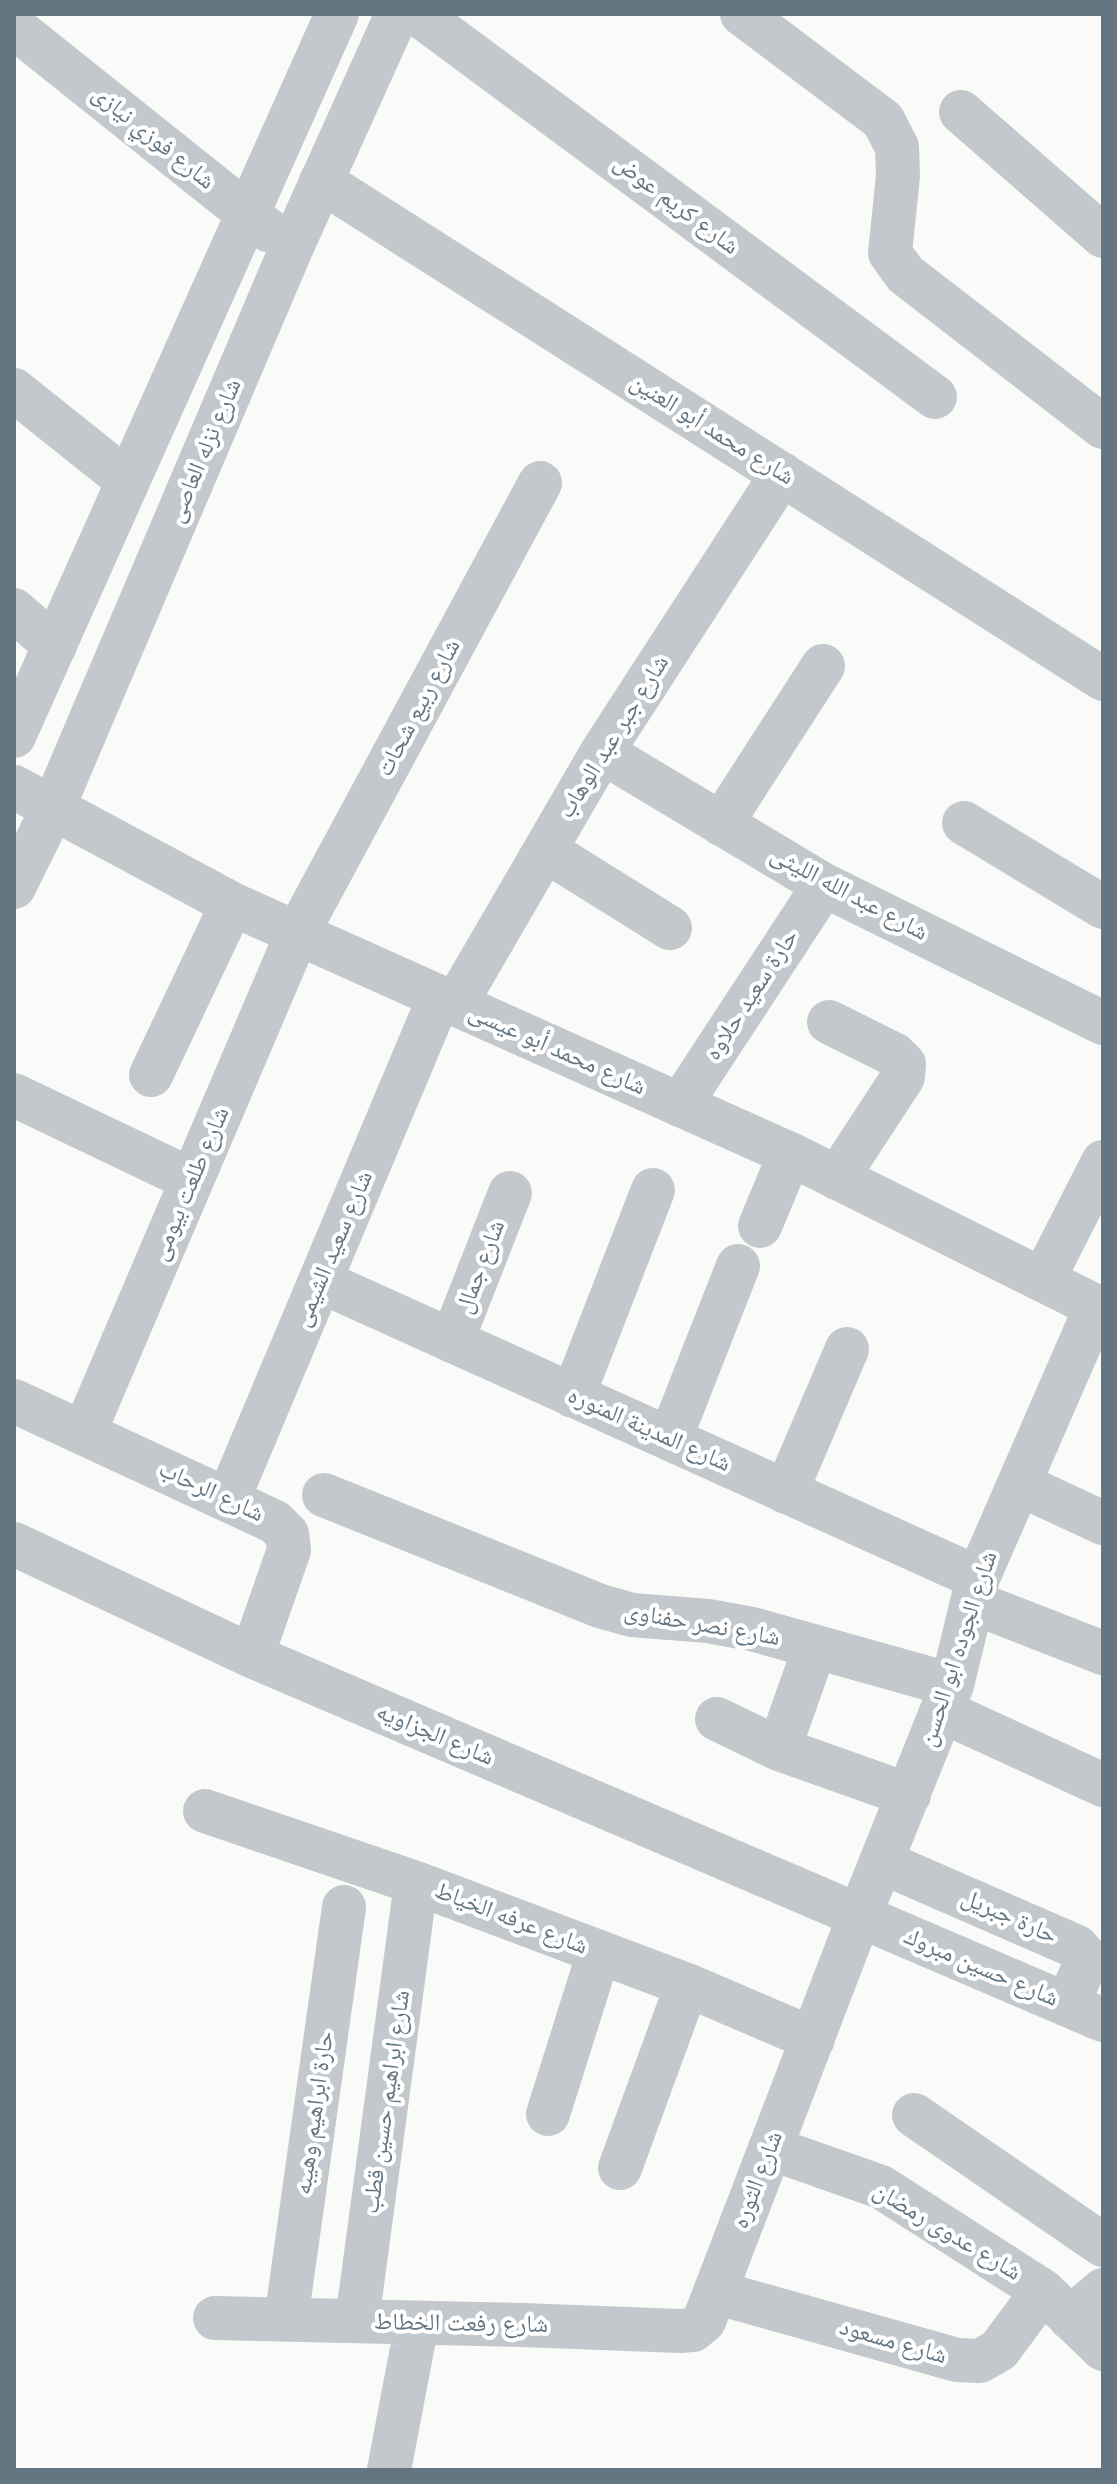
<!DOCTYPE html>
<html>
<head>
<meta charset="utf-8">
<style>
  body { margin:0 }
  #map { position:relative; width:1117px; height:2484px; overflow:hidden; background:#fafaf8; font-family:Arial,sans-serif }
  canvas { display:block }
  .frame { position:absolute; inset:0; border:16px solid #657683; pointer-events:none }
</style>
</head>
<body>
<div id="map">
<canvas width="1117" height="2484"></canvas>
<div class="frame"></div>
</div>
<script>
const ctx = document.querySelector('canvas').getContext('2d');
ctx.lineJoin = 'round';
function poly(rows) {
  const path = new Path2D();
  for (const r of rows) {
    path.moveTo(r[0], r[1]);
    for (let i = 2; i < r.length; i += 2) path.lineTo(r[i], r[i + 1]);
  }
  return path;
}
function trace(path, color, width, dash) {
  ctx.strokeStyle = color;
  ctx.lineWidth = width;
  ctx.lineCap = dash ? 'butt' : 'round';
  ctx.setLineDash(dash || []);
  ctx.stroke(path);
}
function write(font, color, halo, rows, align = 'center') {
  ctx.font = font + ' Arial,"Noto Naskh Arabic",sans-serif';
  ctx.lineWidth = 8;
  ctx.setLineDash([]);
  ctx.textBaseline = 'middle';
  ctx.strokeStyle = halo;
  ctx.fillStyle = color;
  for (const [text, x, y, turn = 0] of rows) {
    ctx.save();
    ctx.translate(x, y);
    ctx.rotate((+turn || 0) * Math.PI / 180);
    ctx.textAlign = isNaN(turn) ? turn : align;
    if (halo) ctx.strokeText(text, 0, 0);
    ctx.fillText(text, 0, 0);
    ctx.restore();
  }
}
trace(poly([
  [418,14,935,397],
  [742,14,883,120,897,147,898,176,890,253,905,274,1103,427],
  [14,27,268,230],
  [961,112,1103,236],
  [321,181,1103,679],
  [14,390,128,481],
  [14,610,55,646],
  [14,736,337,14],
  [602,752,824,885,1103,1023],
  [14,787,232,904,790,1154,1103,1310],
  [964,823,1103,907],
  [721,824,823,666],
  [545,850,670,928],
  [14,887,53,808,291,249,397,14],
  [455,1005,602,752,782,474],
  [829,1022,895,1055,904,1064,903,1077,837,1178],
  [151,1075,232,904],
  [14,1095,192,1180],
  [680,1105,824,885],
  [760,1226,790,1154],
  [1043,1280,1103,1162],
  [320,1281,978,1578],
  [452,1341,510,1193],
  [573,1396,653,1190],
  [14,1401,275,1522,287,1534,289,1550,252,1656],
  [84,1433,297,934,540,483],
  [670,1439,738,1266],
  [1019,1484,1103,1523],
  [786,1492,847,1349],
  [324,1495,600,1606,632,1615,708,1621,752,1629,952,1685],
  [228,1500,439,998],
  [14,1544,252,1656,1103,2020],
  [972,1602,1103,1653],
  [942,1711,1103,1785],
  [717,1719,779,1749,909,1795],
  [779,1749,815,1647],
  [205,1811,416,1883,687,1985,813,2039],
  [882,1862,1077,1947,1084,1955,1084,1967,1067,2005],
  [548,2114,599,1952],
  [914,2115,1103,2245],
  [770,2148,881,2187,1043,2291,1103,2349],
  [620,2168,687,1985],
  [715,2292,957,2360,980,2361,999,2350,1043,2291],
  [215,2318,523,2325,680,2331,693,2330,704,2321,859,1917,952,1685,978,1578,1096,1307],
  [1070,2318,1103,2290],
  [286,2320,344,1907],
  [357,2321,416,1883],
  [389,2470,417,2323]
]), '#c3c8cc', 44);
write('24px', '#657683', '#fff', [
  ["شارع فوزي نيازى",153,138,39],
  ["شارع كريم عوض",676,205,37],
  ["شارع محمد أبو العنين",712,430,32],
  ["شارع نزله العاصى",205,451,-67],
  ["شارع ربيع شحات",419,708,-62],
  ["شارع جبر عبد الوهاب",614,737,-58],
  ["شارع عبد الله الليثى",849,894,28],
  ["حارة سعيد حلاوه",752,995,-57],
  ["شارع محمد أبو عيسى",557,1050,24],
  ["شارع طلعت بيومى",191,1184,-67],
  ["شارع سعيد الشيمى",334,1249,-67],
  ["شارع جمال",481,1267,-69],
  ["شارع المدينة المنوره",649,1430,24],
  ["شارع الرحاب",211,1492,25],
  ["شارع نصر حفناوى",702,1625,10],
  ["شارع الجوده ابو الحسن",959,1649,-72],
  ["شارع الجزاويه",435,1735,23],
  ["حارة جبريل",1009,1917,24],
  ["شارع عرفه الخياط",511,1919,21],
  ["شارع حسين مبروك",981,1968,23],
  ["شارع ابراهيم حسين قطب",387,2102,-82],
  ["حارة ابراهيم وهيبه",315,2113,-82],
  ["شارع الثوره",758,2180,-69],
  ["شارع عدوى رمضان",947,2232,31],
  ["شارع رفعت الخطاط",461,2324,1],
  ["شارع مسعود",893,2342,16]
]);
</script>
</body>
</html>
